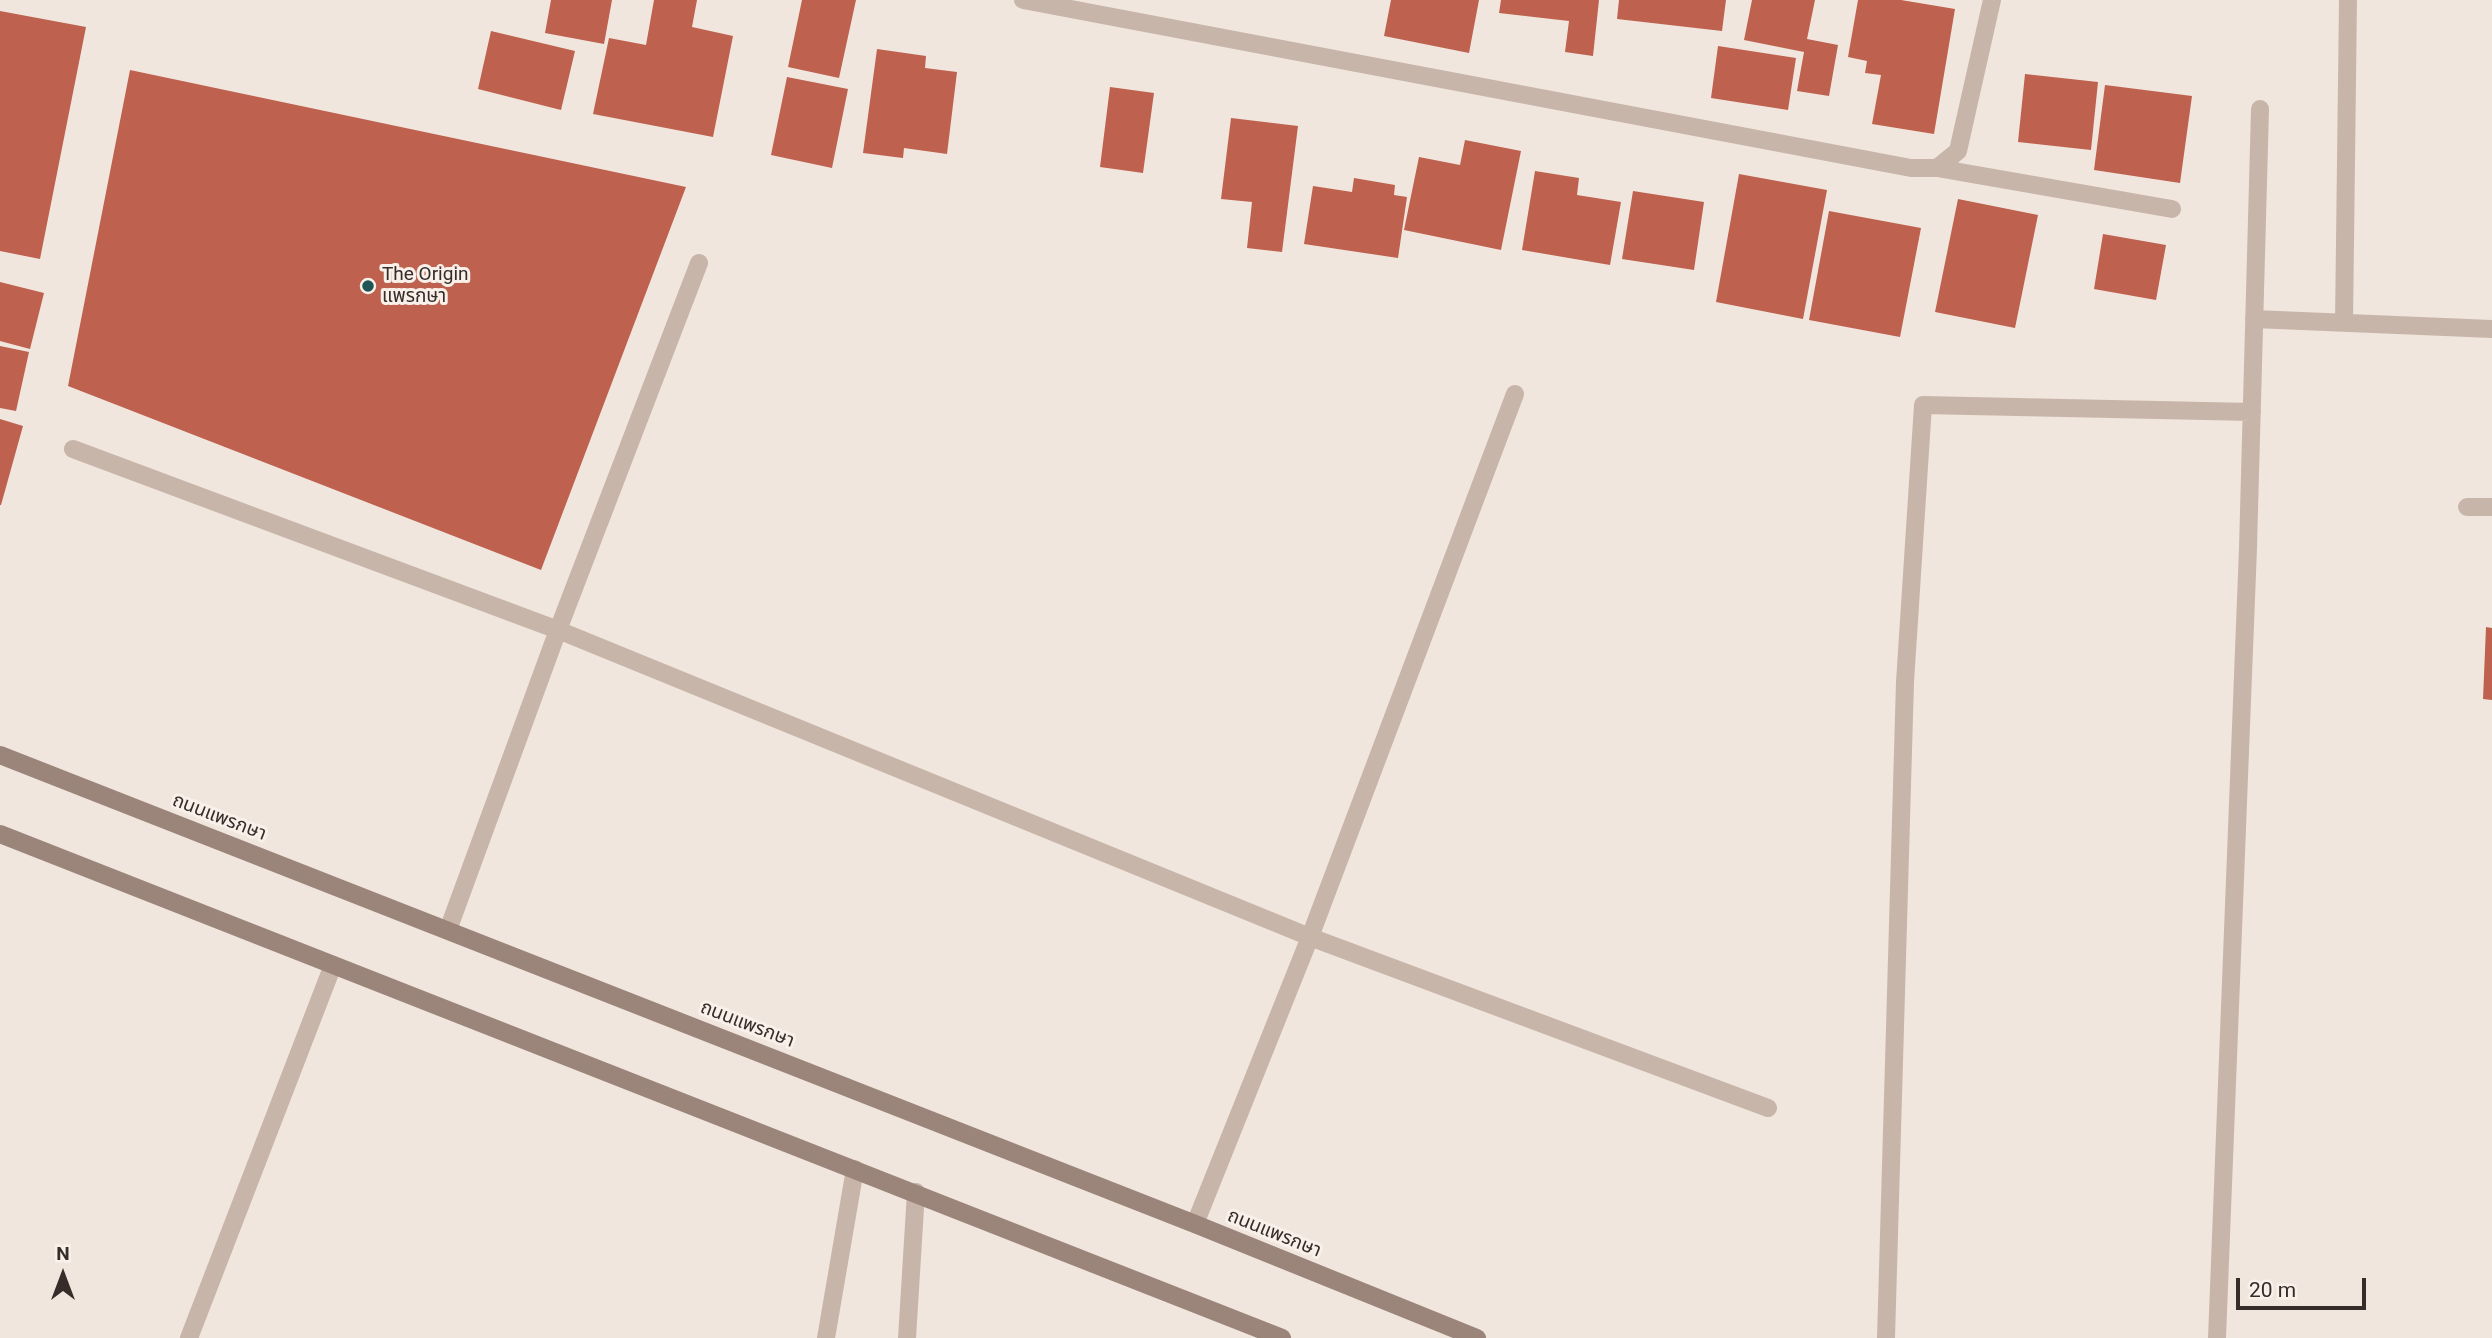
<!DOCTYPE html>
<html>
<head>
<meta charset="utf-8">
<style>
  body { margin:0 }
  #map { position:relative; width:2492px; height:1338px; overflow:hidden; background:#f1e6dd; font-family:Roboto,sans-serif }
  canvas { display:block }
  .north { position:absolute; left:28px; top:1240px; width:70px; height:70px; -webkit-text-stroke:5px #f8f0e9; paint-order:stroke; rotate:0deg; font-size:19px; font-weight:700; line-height:28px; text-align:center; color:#362c29 }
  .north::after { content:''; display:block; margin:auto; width:24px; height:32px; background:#362c29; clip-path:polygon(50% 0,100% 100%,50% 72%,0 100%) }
  .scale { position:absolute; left:2236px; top:1278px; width:130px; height:32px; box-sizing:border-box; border:4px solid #362c29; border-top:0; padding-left:9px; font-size:21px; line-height:24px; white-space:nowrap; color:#362c29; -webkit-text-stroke:5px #f8f0e9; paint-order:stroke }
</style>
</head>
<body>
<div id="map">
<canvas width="2492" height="1338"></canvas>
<div class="north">N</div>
<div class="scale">20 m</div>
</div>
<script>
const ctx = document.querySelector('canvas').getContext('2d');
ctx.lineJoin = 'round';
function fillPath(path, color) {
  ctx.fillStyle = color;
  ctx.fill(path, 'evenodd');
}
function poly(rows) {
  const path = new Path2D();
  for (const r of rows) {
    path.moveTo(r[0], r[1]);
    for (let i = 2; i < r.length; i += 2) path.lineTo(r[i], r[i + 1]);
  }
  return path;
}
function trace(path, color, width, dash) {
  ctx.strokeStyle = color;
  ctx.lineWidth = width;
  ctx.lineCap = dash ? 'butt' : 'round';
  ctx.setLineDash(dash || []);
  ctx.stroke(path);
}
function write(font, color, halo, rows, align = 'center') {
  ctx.font = font + ' Roboto,"Noto Sans Thai",sans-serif';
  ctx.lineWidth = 6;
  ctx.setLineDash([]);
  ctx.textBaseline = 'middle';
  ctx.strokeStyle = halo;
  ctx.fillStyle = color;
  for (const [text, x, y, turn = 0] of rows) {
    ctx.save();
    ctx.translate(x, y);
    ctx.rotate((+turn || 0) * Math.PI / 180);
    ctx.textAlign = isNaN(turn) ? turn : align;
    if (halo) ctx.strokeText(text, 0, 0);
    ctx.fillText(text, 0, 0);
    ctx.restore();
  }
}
fillPath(poly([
  [551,0,612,0,604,44,545,33],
  [654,0,697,0,692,27,733,36,713,137,593,114,609,38,646,45],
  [802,0,856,0,839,78,788,67],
  [1391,0,1479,0,1469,53,1384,36],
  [1501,0,1599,0,1593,56,1565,52,1569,21,1499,13],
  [1619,0,1726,0,1722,31,1617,19],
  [1752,0,1815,0,1807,39,1838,45,1829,96,1797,91,1804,52,1744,40],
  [1858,0,1901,0,1955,9,1934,134,1872,124,1881,75,1865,73,1867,61,1848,57],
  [0,11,86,27,40,259,0,251],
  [491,31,575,51,561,110,478,89],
  [1718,46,1796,58,1788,110,1711,98],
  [877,49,926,56,925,68,957,72,947,154,904,148,903,158,863,153],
  [130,70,686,187,541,570,68,386],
  [2025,74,2098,82,2091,150,2018,142],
  [787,77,848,89,832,168,771,155],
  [2105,85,2192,96,2180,183,2094,170],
  [1110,87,1154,93,1143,173,1100,167],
  [1231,118,1298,126,1282,252,1247,248,1252,202,1221,199],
  [1465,140,1521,151,1501,250,1404,230,1419,157,1460,165],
  [1535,171,1579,178,1577,195,1621,202,1610,265,1522,250],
  [1739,174,1827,190,1803,319,1716,302],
  [1354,178,1395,185,1394,195,1407,197,1398,258,1304,244,1313,186,1352,192],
  [1633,191,1704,202,1694,270,1622,259],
  [1958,199,2038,215,2015,328,1935,312],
  [1829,211,1921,228,1900,337,1809,320],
  [2103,234,2166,245,2156,300,2094,289],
  [0,282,44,293,30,349,0,341],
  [0,346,29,352,16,411,0,408],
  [0,419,23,426,1,505,0,505],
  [2486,627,2492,628,2492,700,2483,699]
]), '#be614e');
trace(poly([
  [2254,319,2492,329],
  [2344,323,2348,0],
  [2467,507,2492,507],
  [189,1338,333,965],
  [826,1338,855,1169],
  [907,1338,916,1192],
  [1886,1338,1905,682,1923,405,2252,412],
  [2217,1338,2248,548,2260,109]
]), '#c8b5aa', 18);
trace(poly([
  [1023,0,1911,168,1937,168,1958,151,1992,0],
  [1937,168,2172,209],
  [73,449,558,630,1310,937,1768,1108],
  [448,930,558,630,699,263],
  [1195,1224,1310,937,1515,394]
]), '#c8b5aa', 18);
trace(poly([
  [0,755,1195,1224,1477,1338],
  [0,834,1282,1338]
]), '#9b857b', 18);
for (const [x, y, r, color] of [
  [368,286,7,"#215454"]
]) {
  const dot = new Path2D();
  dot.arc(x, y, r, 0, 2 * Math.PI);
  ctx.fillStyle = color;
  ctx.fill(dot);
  trace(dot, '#f8f0e9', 2.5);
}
write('19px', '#362c29', '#f8f0e9', [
  ["The Origin",382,275],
  ["แพรกษา",382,297]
], 'left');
write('19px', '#362c29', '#f8f0e9', [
  ["ถนนแพรกษา",219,818,21],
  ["ถนนแพรกษา",747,1025,21],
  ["ถนนแพรกษา",1274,1234,22]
]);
</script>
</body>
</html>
